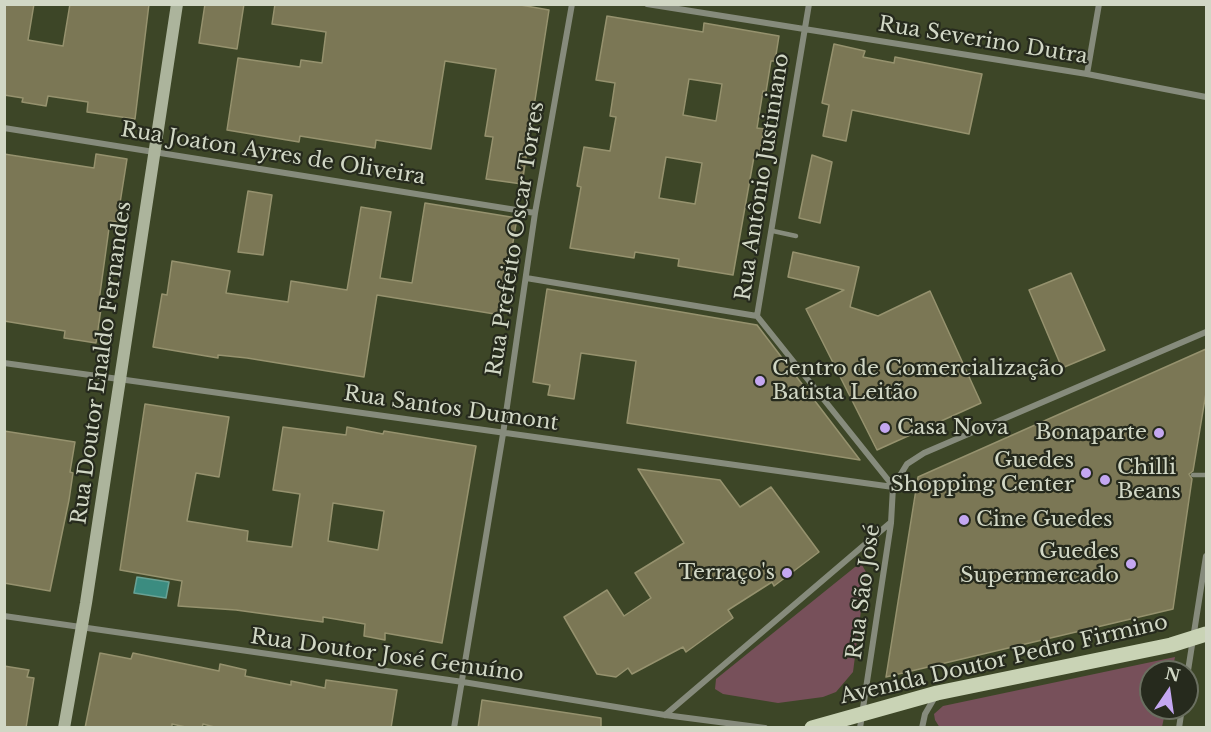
<!DOCTYPE html>
<html>
<head>
<meta charset="utf-8">
<style>
  body { margin:0 }
  #map { position:relative; width:1211px; height:732px; overflow:hidden; background:#3d4627; font-family:"Libre Baskerville",serif }
  canvas { display:block }
  .frame { position:absolute; inset:0; border:6px solid #d1d7c5; pointer-events:none }
  .north { position:absolute; left:1139px; top:660px; width:60px; height:60px; box-sizing:border-box; background:#262a1d; border:2px solid #6a6f60; border-radius:50%; rotate:13deg; font-size:16px; font-weight:700; line-height:24px; text-align:center; color:#d1d7c5 }
  .north::after { content:''; display:block; margin:auto; width:21px; height:27px; background:#c4a7f1; clip-path:polygon(50% 0,100% 100%,50% 72%,0 100%) }
</style>
</head>
<body>
<div id="map">
<canvas width="1211" height="732"></canvas>
<div class="frame"></div>
<div class="north">N</div>
</div>
<script>
const ctx = document.querySelector('canvas').getContext('2d');
ctx.lineJoin = 'round';
function fillPath(path, color) {
  ctx.fillStyle = color;
  ctx.fill(path, 'evenodd');
}
function poly(rows) {
  const path = new Path2D();
  for (const r of rows) {
    path.moveTo(r[0], r[1]);
    for (let i = 2; i < r.length; i += 2) path.lineTo(r[i], r[i + 1]);
  }
  return path;
}
function trace(path, color, width, dash) {
  ctx.strokeStyle = color;
  ctx.lineWidth = width;
  ctx.lineCap = dash ? 'butt' : 'round';
  ctx.setLineDash(dash || []);
  ctx.stroke(path);
}
function write(font, color, halo, rows, align = 'center') {
  ctx.font = font + ' "Libre Baskerville",serif';
  ctx.lineWidth = 4.5;
  ctx.setLineDash([]);
  ctx.textBaseline = 'middle';
  ctx.strokeStyle = halo;
  ctx.fillStyle = color;
  for (const [text, x, y, turn = 0] of rows) {
    ctx.save();
    ctx.translate(x, y);
    ctx.rotate((+turn || 0) * Math.PI / 180);
    ctx.textAlign = isNaN(turn) ? turn : align;
    if (halo) ctx.strokeText(text, 0, 0);
    ctx.fillText(text, 0, 0);
    ctx.restore();
  }
}
fillPath(poly([
  [862,565,866,572,853,672,836,692,823,697,778,703,723,694,715,689,716,679,855,567],
  [1175,657,1172,672,1151,672,1151,708,1166,708,1162,727,940,728,935,720,934,714,943,706]
]), '#77505a');
const water = poly([
  [137,577,169,582,166,598,134,593,137,577]
]);
fillPath(water, '#3b8c80');
trace(water, '#68a295', 1.5);
const building = poly([
  [4,4,34,4,28,40,63,46,70,4,149,4,135,119,87,112,88,102,48,96,46,106,22,102,23,98,4,95,4,4],
  [205,4,244,4,237,49,199,43,205,4],
  [275,4,515,4,549,10,522,184,486,179,493,137,485,136,496,69,445,61,431,149,376,140,375,148,300,136,299,142,227,130,238,58,300,67,301,60,322,63,326,32,272,24,275,4],
  [607,16,703,32,704,23,779,36,775,61,771,61,766,92,763,91,757,128,764,129,760,152,755,151,733,275,678,266,679,259,635,252,634,258,570,248,581,187,577,186,584,147,610,151,616,117,610,116,615,83,596,80,607,16],
  [689,79,722,84,716,121,683,115,689,79],
  [666,157,702,163,695,204,659,198,666,157],
  [834,44,865,51,863,57,894,63,895,57,982,74,969,134,852,110,846,141,823,136,829,105,822,103,834,44],
  [4,154,94,168,96,154,127,159,117,222,110,221,99,301,102,302,96,343,64,338,65,331,4,321,4,154],
  [812,155,832,162,820,223,799,218,812,155],
  [248,191,272,195,263,255,238,252,248,191],
  [425,203,517,218,501,315,377,295,364,377,247,358,218,355,218,358,153,347,162,294,167,295,172,261,230,271,226,293,288,302,291,281,347,290,361,207,391,212,380,278,412,283,425,203],
  [793,252,859,267,850,307,878,316,930,291,981,403,877,450,806,309,844,290,788,277,793,252],
  [1071,273,1105,350,1062,368,1029,290,1071,273],
  [547,289,757,325,860,460,627,423,636,361,581,353,574,399,548,395,550,385,533,382,547,289],
  [1206,349,1206,393,1193,471,1189,474,1192,479,1173,609,886,677,918,477,1206,349],
  [145,404,229,417,219,477,196,473,187,521,248,531,247,541,292,547,300,494,273,490,283,427,346,435,347,427,383,434,384,431,476,446,442,643,385,633,385,640,364,636,365,624,323,617,323,622,236,610,178,606,182,581,120,570,145,404],
  [333,503,384,511,378,550,328,541,333,503],
  [4,431,75,442,70,472,73,473,69,500,50,591,4,583,4,431],
  [638,469,720,480,740,507,771,487,819,552,774,586,772,582,728,610,733,618,686,652,683,647,632,674,628,668,616,677,597,674,564,617,607,590,624,616,651,598,635,573,684,543,638,469],
  [100,653,131,659,133,653,219,671,220,664,246,670,245,676,291,685,291,681,325,688,326,680,397,690,391,728,218,728,203,724,202,728,190,728,172,724,172,728,85,728,100,653],
  [4,666,29,670,27,677,34,678,26,728,4,728,4,666],
  [482,700,601,718,601,728,478,728,482,700]
]);
fillPath(building, '#7b7755');
trace(building, '#96926e', 1.5);
trace(poly([
  [773,231,796,236],
  [1193,475,1206,475]
]), '#868b7c', 4.5);
trace(poly([
  [647,4,1087,74,1206,97],
  [1087,74,1099,4],
  [4,128,535,213],
  [526,278,757,316],
  [757,316,809,4],
  [757,316,893,486],
  [4,363,893,487],
  [4,616,463,682,665,715,765,728],
  [1187,677,1206,556],
  [665,715,890,523],
  [454,728,503,434,535,213,572,4],
  [860,728,891,523,893,487,907,464,924,453,1206,332],
  [922,728,925,714,935,697],
  [1179,728,1182,708]
]), '#868b7c', 6);
trace(poly([
  [64,728,86,603,177,4]
]), '#acb49c', 12);
trace(poly([
  [812,728,937,693,1171,645,1206,634]
]), '#c9d3b5', 15);
for (const [x, y, r, color] of [
  [760,381,6,"#c4a7f1"],
  [885,428,6,"#c4a7f1"],
  [1159,433,6,"#c4a7f1"],
  [1086,473,6,"#c4a7f1"],
  [1105,480,6,"#c4a7f1"],
  [964,520,6,"#c4a7f1"],
  [1131,564,6,"#c4a7f1"],
  [787,573,6,"#c4a7f1"]
]) {
  const dot = new Path2D();
  dot.arc(x, y, r, 0, 2 * Math.PI);
  ctx.fillStyle = color;
  ctx.fill(dot);
  trace(dot, '#262a1d', 2);
}
write('21px', '#d1d7c5', '#262a1d', [
  ["Rua Severino Dutra",983,41,9],
  ["Rua Joaton Ayres de Oliveira",273,154,9],
  ["Rua Antônio Justiniano",763,177,-81],
  ["Rua Prefeito Oscar Torres",516,239,-81],
  ["Rua Doutor Enaldo Fernandes",102,363,-82],
  ["Rua Santos Dumont",451,409,8],
  ["Rua São José",864,592,-82],
  ["Rua Doutor José Genuíno",387,656,8],
  ["Avenida Doutor Pedro Firmino",1004,660,-13]
]);
write('21px', '#d1d7c5', '#262a1d', [
  ["Centro de Comercialização",772,369],
  ["Batista Leitão",772,393],
  ["Casa Nova",897,428],
  ["Bonaparte",1147,433,"right"],
  ["Guedes",1074,461,"right"],
  ["Shopping Center",1074,485,"right"],
  ["Chilli",1117,468],
  ["Beans",1117,492],
  ["Cine Guedes",976,520],
  ["Guedes",1119,552,"right"],
  ["Supermercado",1119,576,"right"],
  ["Terraço's",775,573,"right"]
], 'left');
</script>
</body>
</html>
